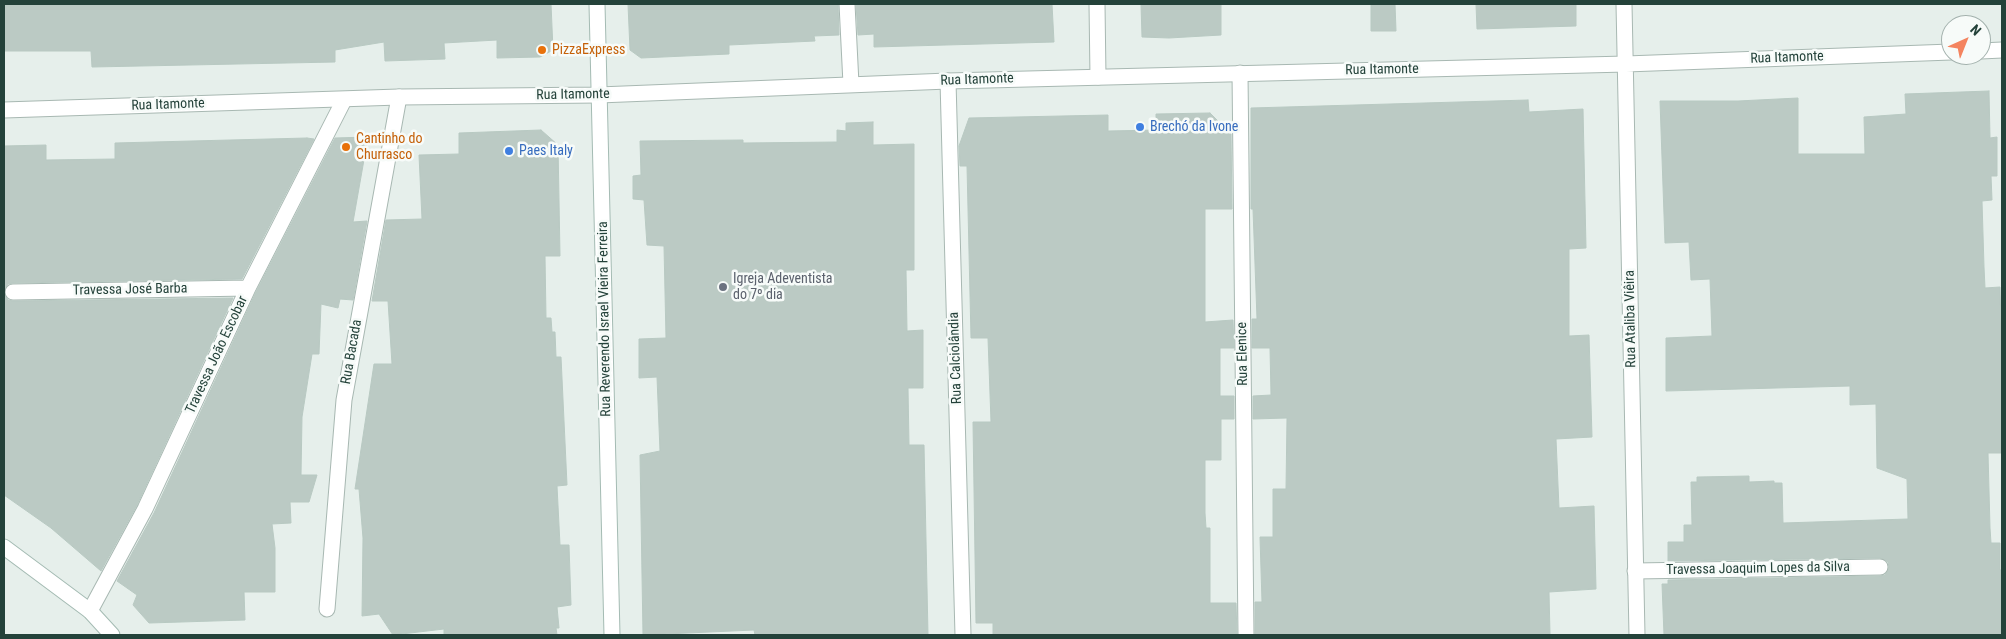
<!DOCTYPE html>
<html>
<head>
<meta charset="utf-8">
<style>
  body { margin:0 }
  #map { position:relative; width:2006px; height:639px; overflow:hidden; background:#e6efeb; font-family:"Roboto Condensed",sans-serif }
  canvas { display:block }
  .frame { position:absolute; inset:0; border:5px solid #24423a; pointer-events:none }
  .north { position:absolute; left:1941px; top:15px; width:50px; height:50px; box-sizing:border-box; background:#f7fbf9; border:1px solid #a3b1ad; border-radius:50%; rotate:44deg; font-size:14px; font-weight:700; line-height:20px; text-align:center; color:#24423a }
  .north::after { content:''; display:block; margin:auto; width:18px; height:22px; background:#f4845f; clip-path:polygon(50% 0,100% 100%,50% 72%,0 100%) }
</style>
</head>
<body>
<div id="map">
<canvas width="2006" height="639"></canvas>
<div class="frame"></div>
<div class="north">N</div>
</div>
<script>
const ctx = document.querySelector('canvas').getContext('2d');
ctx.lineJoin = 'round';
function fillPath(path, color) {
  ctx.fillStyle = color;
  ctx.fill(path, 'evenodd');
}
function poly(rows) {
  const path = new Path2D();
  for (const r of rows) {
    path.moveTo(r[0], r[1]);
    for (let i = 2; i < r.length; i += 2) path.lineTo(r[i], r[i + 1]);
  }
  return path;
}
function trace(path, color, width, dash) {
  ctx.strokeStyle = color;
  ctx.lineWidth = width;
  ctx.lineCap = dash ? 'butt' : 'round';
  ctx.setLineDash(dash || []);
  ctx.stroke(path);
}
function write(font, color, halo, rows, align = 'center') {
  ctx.font = font + ' "Roboto Condensed",sans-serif';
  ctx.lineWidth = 5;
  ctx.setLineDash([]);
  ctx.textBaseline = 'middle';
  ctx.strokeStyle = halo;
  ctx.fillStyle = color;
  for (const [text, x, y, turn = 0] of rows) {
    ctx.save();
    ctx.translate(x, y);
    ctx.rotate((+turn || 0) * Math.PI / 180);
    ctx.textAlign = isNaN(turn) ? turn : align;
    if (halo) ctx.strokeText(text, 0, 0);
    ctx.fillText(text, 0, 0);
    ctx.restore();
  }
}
const building = poly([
  [4,4,551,4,553,50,540,57,497,58,497,40,444,43,445,59,385,61,384,42,335,50,335,62,92,67,91,51,4,51,4,4],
  [628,4,838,4,839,35,814,36,815,41,729,45,729,54,641,58,630,50,628,4],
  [856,4,1052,4,1054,42,874,47,874,34,858,35,856,4],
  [1141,4,1221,4,1221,35,1169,38,1142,37,1141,4],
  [1371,4,1395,4,1396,31,1371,31,1371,4],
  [1476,4,1576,4,1576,26,1477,29,1476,4],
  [1989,91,1990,138,1997,137,1997,176,1991,176,1992,200,1982,201,1984,267,1985,288,2000,287,2002,359,2002,453,1988,453,1990,528,1991,543,2000,543,2000,570,2002,570,2002,635,1664,635,1662,584,1668,584,1668,580,1880,576,1885,575,1889,567,1888,562,1880,558,1668,561,1668,542,1684,542,1684,525,1692,525,1691,482,1697,482,1697,477,1749,476,1749,482,1774,481,1774,483,1782,483,1783,523,1908,519,1907,479,1877,468,1876,404,1850,405,1850,386,1666,391,1666,338,1712,336,1710,279,1691,280,1689,242,1665,243,1660,101,1738,101,1798,98,1798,154,1865,154,1864,117,1906,114,1905,94,1989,91],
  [1528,100,1529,112,1583,109,1586,248,1569,249,1569,336,1589,335,1592,437,1556,439,1559,508,1594,506,1596,589,1549,592,1550,635,1255,635,1255,602,1262,602,1260,537,1273,537,1273,489,1286,489,1287,418,1253,419,1253,396,1271,395,1270,348,1252,348,1252,319,1257,319,1253,209,1251,209,1251,108,1528,100],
  [1210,113,1231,134,1232,209,1205,209,1205,322,1233,320,1234,348,1220,348,1220,396,1234,396,1234,419,1221,419,1221,460,1205,460,1205,513,1206,528,1210,528,1210,603,1236,603,1237,635,993,635,993,623,976,623,973,422,991,422,988,338,971,338,967,166,960,166,959,146,969,118,1108,115,1108,131,1156,130,1156,114,1210,113],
  [873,122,873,145,914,144,914,270,906,270,907,331,923,330,923,388,908,388,909,445,924,445,928,635,755,635,754,630,643,635,640,455,660,451,657,377,639,378,639,339,666,338,664,246,647,245,644,200,633,199,633,176,641,175,640,141,743,140,743,143,837,142,837,130,846,131,846,123,873,122],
  [541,130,558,145,560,256,545,256,546,318,551,318,552,332,555,332,556,357,561,357,567,485,557,486,560,545,569,545,571,605,557,607,559,628,556,628,557,635,444,635,444,629,393,635,379,614,362,616,363,538,359,489,355,489,374,364,392,364,388,301,372,301,386,220,422,219,419,155,459,154,459,133,541,130],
  [368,137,353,222,367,221,353,300,340,299,338,308,321,304,319,354,312,354,302,417,301,475,317,475,309,502,290,502,291,523,272,524,275,548,275,592,244,592,245,620,149,623,133,605,137,595,117,581,154,513,256,292,335,138,368,137],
  [307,138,314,139,242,279,13,283,8,284,4,291,4,146,46,145,46,160,115,159,115,143,307,138],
  [4,293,8,300,13,301,233,298,137,505,101,571,51,528,4,495,4,293]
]);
fillPath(building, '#bbcac4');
trace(building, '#b8c9c2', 1);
const service = poly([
  [13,292,248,288],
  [90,611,145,509,248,288,344,100]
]);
const minor = poly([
  [847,4,851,84],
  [1097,4,1098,77],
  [1240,73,1246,635],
  [948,81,963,635],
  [1635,571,1880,567],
  [327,609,344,400,399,97]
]);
const tertiary = poly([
  [1624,4,1637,635],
  [1981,51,2002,50],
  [4,110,399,97,599,95,948,81,1626,64,1951,52]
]);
const secondary = poly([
  [597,4,612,635],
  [4,547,90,611,112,635]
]);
trace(service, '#a8b8b2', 17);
trace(minor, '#a8b8b2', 17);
trace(tertiary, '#a8b8b2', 17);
trace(secondary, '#a4bbb3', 17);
trace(service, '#fff', 15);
trace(minor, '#fff', 15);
trace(tertiary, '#fff', 15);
trace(secondary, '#fff', 15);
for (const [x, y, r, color] of [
  [542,50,5,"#e8710a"],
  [1140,127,5,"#3f7fe0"],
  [346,147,5,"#e8710a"],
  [509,151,5,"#3f7fe0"],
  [723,287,5,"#6b7280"]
]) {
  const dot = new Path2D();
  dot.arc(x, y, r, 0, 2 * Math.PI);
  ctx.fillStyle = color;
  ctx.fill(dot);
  trace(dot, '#f7fbf9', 2);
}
write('14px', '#c56008', '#f7fbf9', [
  ["PizzaExpress",552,50],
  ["Cantinho do",356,139],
  ["Churrasco",356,155]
], 'left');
write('14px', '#24423a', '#f7fbf9', [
  ["Rua Itamonte",1787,58,-2],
  ["Rua Itamonte",1382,70,-1],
  ["Rua Itamonte",977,80,-2],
  ["Rua Itamonte",573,95,-1],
  ["Rua Itamonte",168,105,-2],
  ["Travessa José Barba",130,290,-1],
  ["Rua Reverendo Israel Vieira Ferreira",605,319,-91],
  ["Rua Ataliba Viêira",1631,319,-91],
  ["Rua Bacada",352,352,-80],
  ["Rua Elenice",1243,354,-91],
  ["Travessa João Escobar",217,355,-65],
  ["Rua Calciolândia",956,358,-92],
  ["Travessa Joaquim Lopes da Silva",1758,569,-1]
]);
write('14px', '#366cbe', '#f7fbf9', [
  ["Brechó da Ivone",1150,127],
  ["Paes Italy",519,151]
], 'left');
write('14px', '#5b616d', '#f7fbf9', [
  ["Igreja Adeventista",733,279],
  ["do 7º dia",733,295]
], 'left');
</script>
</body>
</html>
